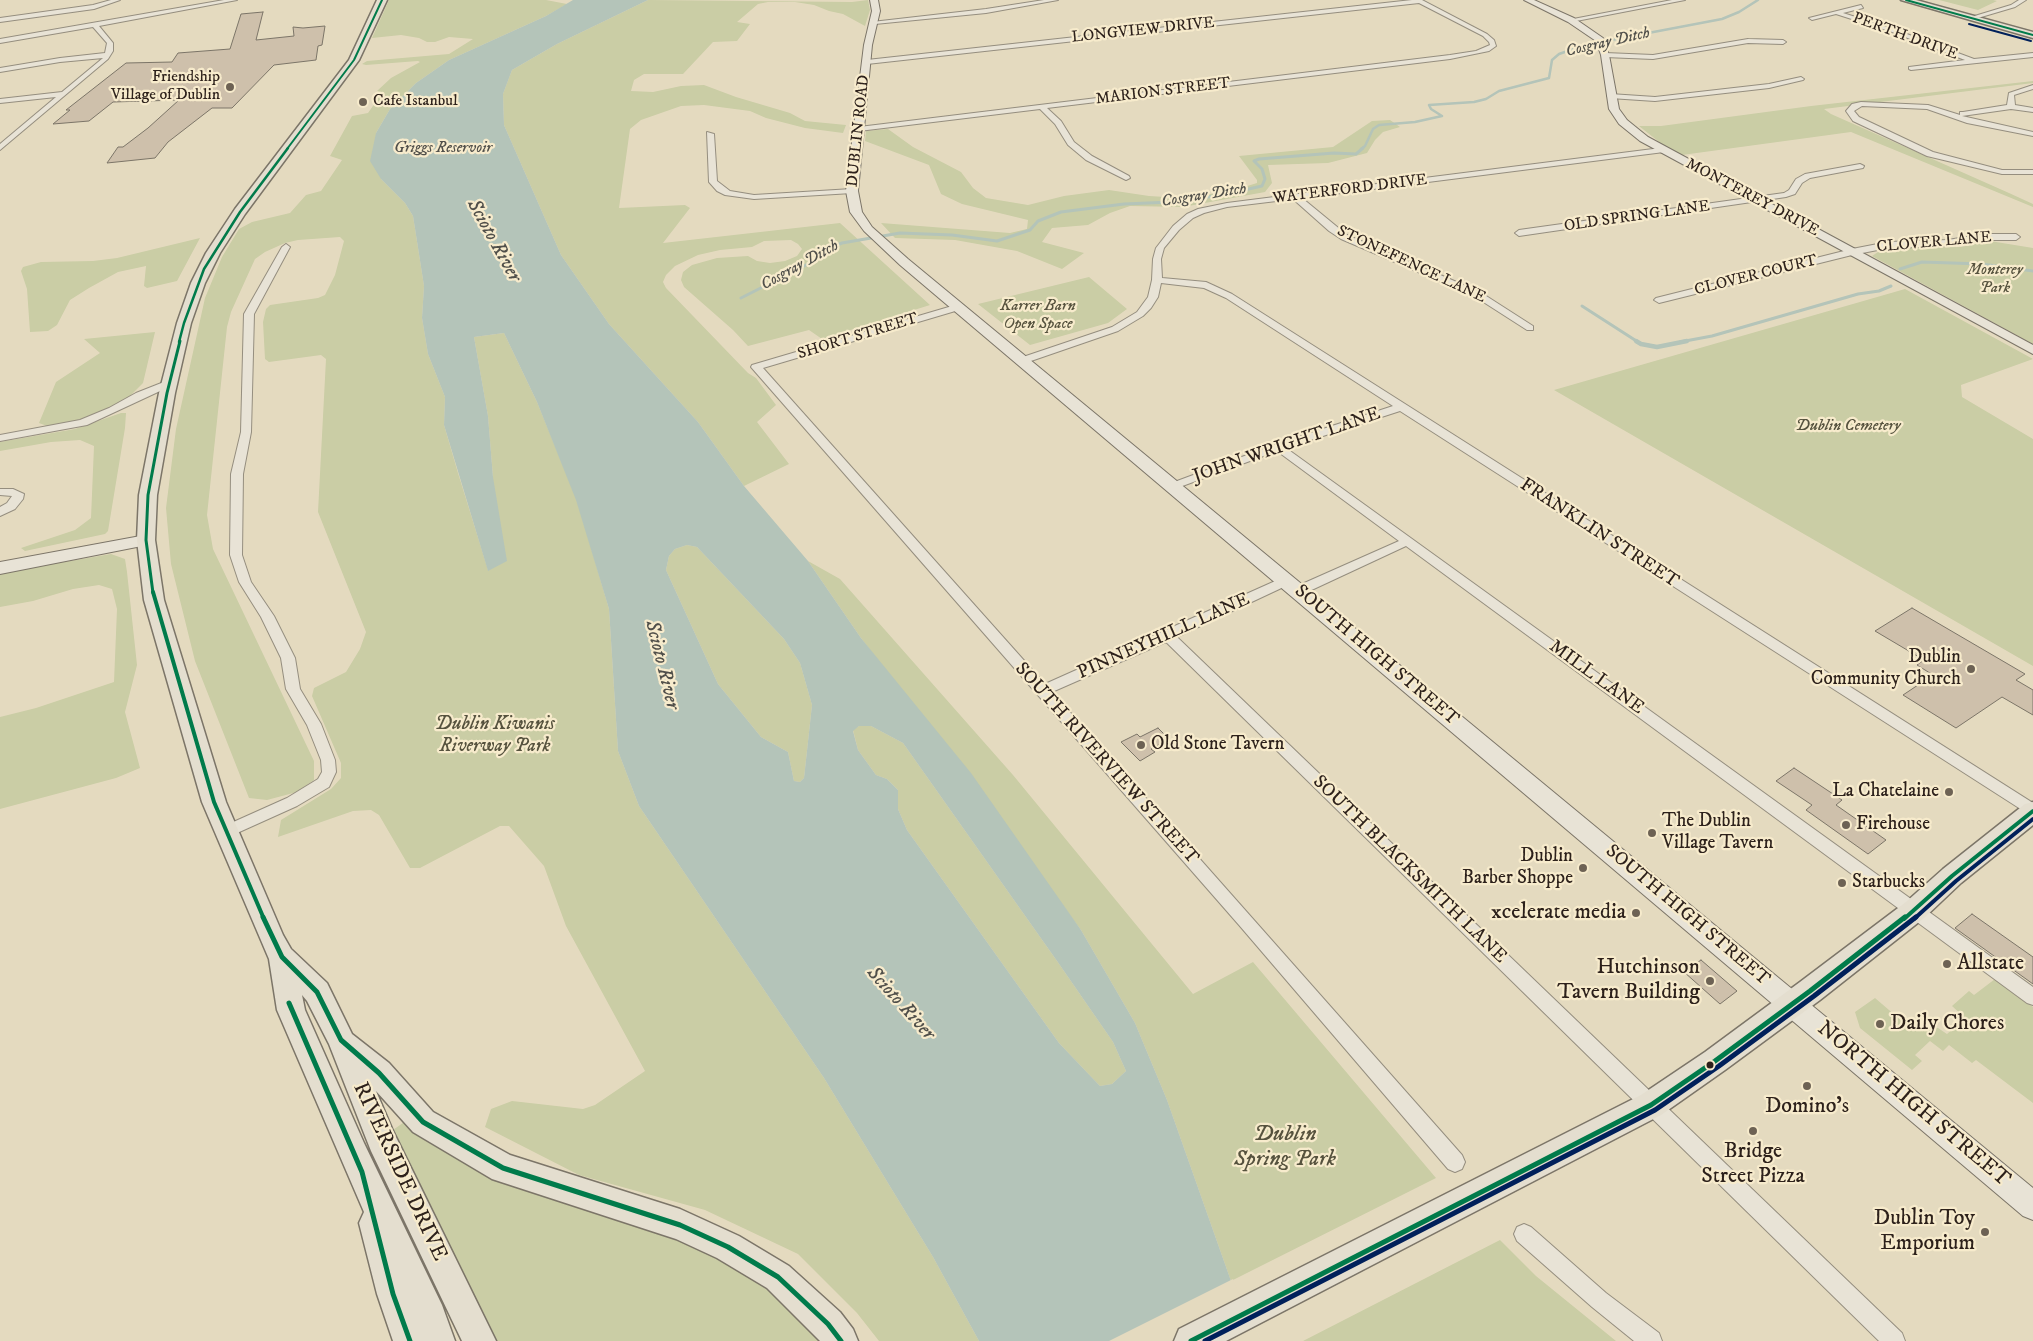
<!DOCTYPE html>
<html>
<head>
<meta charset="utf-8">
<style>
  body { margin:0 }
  canvas { display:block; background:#e4dabf }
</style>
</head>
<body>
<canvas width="2033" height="1341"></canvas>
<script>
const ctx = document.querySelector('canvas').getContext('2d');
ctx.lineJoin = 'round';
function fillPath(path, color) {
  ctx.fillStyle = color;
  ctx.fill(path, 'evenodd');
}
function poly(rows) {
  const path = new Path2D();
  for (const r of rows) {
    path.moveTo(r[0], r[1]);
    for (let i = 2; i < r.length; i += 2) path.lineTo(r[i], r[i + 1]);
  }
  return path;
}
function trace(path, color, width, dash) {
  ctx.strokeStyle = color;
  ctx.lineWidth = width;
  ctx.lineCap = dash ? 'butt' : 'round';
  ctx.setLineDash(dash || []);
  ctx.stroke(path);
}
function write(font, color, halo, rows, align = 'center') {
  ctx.font = font + ' "IM FELL DW Pica",serif';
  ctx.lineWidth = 4.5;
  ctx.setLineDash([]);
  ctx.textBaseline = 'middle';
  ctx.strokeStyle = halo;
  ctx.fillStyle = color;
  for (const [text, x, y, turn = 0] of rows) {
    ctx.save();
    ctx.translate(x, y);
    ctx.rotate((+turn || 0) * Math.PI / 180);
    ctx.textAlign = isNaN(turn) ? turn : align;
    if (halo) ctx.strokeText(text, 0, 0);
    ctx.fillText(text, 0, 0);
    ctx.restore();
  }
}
fillPath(poly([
  [389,0,546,0,567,4,546,16,449,60,416,83,390,109,376,133,381,179,405,203,413,216,424,286,422,318,428,354,445,397,444,425,458,473,488,570,493,477,488,416,474,337,504,333,537,402,577,500,609,609,618,751,639,806,824,1078,933,1257,979,1341,879,1341,857,1313,798,1254,705,1210,579,1175,485,1127,491,1109,512,1101,583,1109,595,1105,645,1071,566,926,544,866,509,826,500,826,420,868,410,868,379,815,371,810,353,811,278,837,281,820,331,789,341,778,341,763,312,696,314,688,346,672,360,649,366,632,318,512,326,359,321,355,269,362,265,359,263,322,266,309,270,305,318,298,325,295,335,275,344,241,340,237,298,240,285,243,265,252,255,259,231,312,227,327,207,515,213,549,314,761,314,780,297,792,267,800,249,798,195,661,171,564,166,508,176,429,205,298,222,257,239,229,252,222,290,213,306,195,321,191,342,160,330,156,352,116,368,113,382,93,377,91,391,78,420,62,418,61,366,65,362,64,367,61,449,54,473,39,449,37,435,42,427,42,419,38,401,35,372,38],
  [648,0,852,2,868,0,870,10,865,26,843,14,829,11,814,5,795,2,768,2,758,4,737,22,750,24,737,41,713,42,683,74,644,74,634,80,631,91,653,92,681,86,704,85,736,97,790,113,805,121,846,125,843,133,805,128,766,118,750,111,704,105,681,106,641,120,630,129,619,208,685,205,690,208,663,243,840,223,930,305,822,339,809,330,748,346,733,330,684,287,681,280,683,272,692,265,717,258,748,256,757,261,770,263,785,261,797,256,802,249,798,244,791,240,764,241,752,247,720,250,698,255,675,266,666,275,663,282,666,288,748,373,756,378,776,405,757,422,789,464,744,486,698,422,609,324,561,255,504,125,503,94,512,70,557,44],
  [1939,0,1993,0,1997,1,1978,10],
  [2033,81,2033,83,1824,109,1831,114,2009,193,2033,204,2033,207,1851,132,1682,155,1663,145,1639,126,1661,126,1811,106],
  [1390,120,1400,127,1383,132,1375,140,1367,153,1328,163,1268,165,1272,183,1265,192,1183,207,1130,206,1110,213,1088,225,1052,228,1042,242,1084,253,1062,269,1017,251,955,240,895,238,881,223,1010,233,1027,229,1028,220,962,204,941,194,929,165,865,141,866,131,888,129,913,147,961,172,973,188,986,198,1028,205,1064,196,1109,190,1149,196,1183,198,1231,191,1257,183,1257,180,1239,156,1333,147,1372,121],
  [200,238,177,281,147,288,144,286,146,266,118,272,89,288,70,300,57,325,48,331,30,332,27,289,21,271,23,267,41,262,93,261,117,258],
  [1990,241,2033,248,2033,344,1872,256,1878,252,1903,248,1961,247],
  [1089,277,1127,309,1108,323,1030,345,978,304],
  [1905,289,2033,359,1961,385,1962,397,2033,439,2033,666,1554,390],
  [155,332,143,383,129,397,103,411,82,419,47,426,39,423,56,382,100,353,84,339],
  [121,413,126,413,125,428,108,531,105,534,25,551,21,548,75,530,91,518,94,446,80,440,51,442,0,451,0,442,75,429],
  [687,545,697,547,784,639,800,663,812,705,804,778,800,782,794,781,788,752,761,737,718,684,666,570,669,556,675,549],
  [111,554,125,559,127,572,137,665,125,712,140,768,116,778,0,809,0,717,36,708,114,682,117,609,112,589,99,585,73,589,33,601,0,607,0,573],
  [808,561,840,579,1013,775,1193,994,1253,962,1436,1178,1231,1281,1167,1100,1135,1023,1081,930,861,638],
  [859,726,871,726,903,743,1057,961,1113,1042,1126,1071,1112,1084,1100,1086,1059,1043,907,830,898,809,898,790,887,779,876,775,858,750,853,730],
  [1995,979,2033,1007,2033,1103,1976,1060,1972,1063,1949,1045,1943,1051,1930,1041,1915,1055,1922,1061,1912,1070,1860,1028,1855,1012,1875,998,1903,1022,1938,1028,1947,1034,1965,1018,1952,1006,1969,991,1974,995],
  [407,1120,663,1229,771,1286,827,1341,486,1341,386,1135],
  [1500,1240,1536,1276,1616,1341,1303,1341]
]), '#cacda5');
fillPath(poly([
  [573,0,648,0,557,44,512,70,503,94,504,125,561,255,609,324,698,422,744,486,808,561,861,638,971,773,1081,930,1135,1023,1167,1100,1231,1281,1259,1341,979,1341,933,1257,824,1078,639,806,618,751,609,609,576,500,537,402,504,333,474,337,488,416,493,477,507,561,488,571,444,425,445,397,428,354,422,318,424,286,413,216,405,203,381,179,370,161,376,133,390,109,416,83,449,60,546,16],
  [687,545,697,547,784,639,800,663,812,705,804,778,800,782,794,781,788,752,761,737,718,684,666,570,669,556,675,549],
  [859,726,871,726,903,743,1057,961,1113,1042,1126,1071,1112,1084,1100,1086,1059,1043,907,830,898,809,898,790,887,779,876,775,858,750,853,731]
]), '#b4c4b9');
fillPath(poly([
  [1233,1279,1261,1341,1109,1341]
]), '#e4dabf');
trace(poly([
  [1361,149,1365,146,1373,129,1379,125,1415,122,1442,116,1431,109,1429,105,1474,102,1486,99,1499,91,1549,78,1552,60,1559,54,1585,45,1722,19,1739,12,1758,0]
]), '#b4c4b9', 2.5);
trace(poly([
  [1900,269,1922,262,1982,264,2033,271],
  [741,298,810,263,820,252,842,243,900,233,952,235,997,241,1030,230,1038,221,1061,212,1124,204,1172,202,1222,195,1262,186,1265,179,1262,169,1254,161,1259,159,1334,153,1356,154,1363,148],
  [1582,306,1638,342],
  [1680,342,1712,336,1858,294,1879,291,1891,286]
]), '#b4c4b9', 3);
trace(poly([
  [1636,341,1641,344,1657,347,1687,341]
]), '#b4c4b9', 4.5);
const building = poly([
  [263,12,256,40,294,36,293,27,303,28,325,26,322,45,318,46,316,60,274,65,232,108,212,108,168,142,155,158,107,163,118,147,123,147,148,128,179,100,113,102,89,121,53,124,70,110,66,110,126,63,172,62,178,53,230,49,241,14,263,12],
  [1912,608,2025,674,2016,680,2033,690,2033,715,2002,697,1956,728,1903,695,1933,675,1917,665,1924,660,1875,631,1912,608],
  [1158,728,1169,739,1151,749,1155,752,1140,761,1121,742,1137,734,1140,737,1158,728],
  [1794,768,1842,800,1836,805,1886,840,1868,854,1806,810,1812,805,1776,781,1794,768],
  [1972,914,2033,957,2033,984,1955,928,1972,914],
  [1701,960,1737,991,1720,1004,1684,972,1701,960]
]);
fillPath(building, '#cec0ab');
trace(building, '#7c7568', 1);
const street = poly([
  [111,0,120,0,94,9,0,22,0,18,93,5,111,0],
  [224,0,237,0,99,26,113,43,113,51,108,59,0,150,0,144,56,97,0,103,0,99,62,92,103,58,60,62,0,72,0,68,60,58,105,53,107,43,93,27,0,43,0,39,224,0],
  [1044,0,1058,0,986,13,875,24,872,22,986,9,1044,0],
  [1412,0,1422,0,1487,34,1494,40,1496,46,1489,51,1450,59,1047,108,1061,121,1074,142,1092,156,1129,176,1130,178,1126,180,1086,160,1068,145,1055,124,1040,109,859,131,855,129,859,127,1450,55,1476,51,1490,45,1489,42,1483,36,1419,3,867,64,864,62,867,60,1412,0],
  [1672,0,1685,0,1571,22,1568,20,1672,0],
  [2019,0,2026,0,2015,7,1971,20,1968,18,2011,5,2019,0],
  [1861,5,1863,8,1843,13,1896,30,1974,59,2033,53,2033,57,1911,70,1909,69,1909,67,1965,60,1892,32,1836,14,1812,20,1809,18,1861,5],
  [1748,39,1783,40,1786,42,1783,44,1748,43,1653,59,1605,57,1602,55,1605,53,1653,55,1748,39],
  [1801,77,1804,79,1803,80,1769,88,1655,101,1610,98,1607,96,1610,94,1655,97,1769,84,1801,77],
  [2033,85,2033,89,2014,95,2015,105,2033,108,2033,112,2011,109,1962,116,2033,132,2033,136,1967,123,1927,109,1862,106,1854,111,1859,117,1933,152,2002,170,2033,170,2033,174,2002,174,1927,156,1853,121,1846,111,1852,104,1861,102,1928,105,1960,115,1960,112,1963,112,2007,105,2009,93,2033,85],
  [707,132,714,134,717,181,730,191,754,195,852,189,856,191,852,193,754,199,725,195,717,191,709,182,707,132],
  [1661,148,1665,150,1664,152,1302,198,1347,235,1480,292,1533,326,1533,330,1527,330,1474,296,1341,239,1329,231,1293,199,1227,207,1204,213,1193,218,1179,230,1164,248,1161,259,1162,278,1206,282,1232,294,2033,803,2033,817,1400,411,1286,448,2033,987,2033,1005,2027,1003,1406,546,1303,594,1293,594,1292,591,1293,588,1399,541,1277,451,1177,488,1169,488,1167,486,1169,484,1274,445,1393,406,1226,298,1204,288,1161,283,1158,297,1151,308,1143,316,1118,331,1028,362,1024,363,1019,360,1020,358,1112,327,1137,312,1148,297,1152,280,1153,259,1156,248,1173,226,1187,214,1198,209,1227,203,1661,148],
  [1860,164,1864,166,1863,168,1810,178,1802,183,1795,194,1786,197,1519,236,1515,233,1519,230,1784,193,1789,190,1796,179,1805,174,1860,164],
  [1983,234,2016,234,2020,237,2016,240,1983,240,1948,246,1888,248,1852,255,1659,303,1654,300,1656,298,1852,249,1888,242,1948,240,1983,234],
  [286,244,290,247,254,314,251,432,243,474,242,555,251,582,274,616,295,658,300,689,321,724,335,760,336,772,329,787,297,806,226,838,220,836,218,832,220,828,287,798,318,779,322,772,321,760,307,725,286,689,281,658,261,617,239,582,230,555,231,474,241,432,244,314,282,247,286,244],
  [959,304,964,307,962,309,763,368,1045,684,1282,578,1290,578,1292,581,1290,584,1177,637,1902,1333,1905,1341,1879,1341,1166,642,1052,692,1462,1155,1465,1162,1462,1169,1455,1172,1448,1169,1239,925,751,367,752,365,959,304],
  [169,380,173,381,174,383,173,385,87,425,0,441,0,435,80,420,109,408,136,393,169,380],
  [0,489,13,489,24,494,23,499,15,509,0,516,0,507,7,503,12,496,0,495,0,489],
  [1524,1224,1531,1227,1606,1293,1659,1333,1662,1341,1634,1341,1592,1307,1517,1241,1514,1234,1517,1227,1524,1224]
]);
const secondary = poly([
  [870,0,878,0,880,11,872,45,858,191,862,212,872,227,908,259,2033,1188,2033,1220,2023,1216,900,265,864,231,850,212,846,191,864,45,872,11,870,0],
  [1524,0,1534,0,1574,18,1603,38,1609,55,1619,109,1627,120,1648,137,2033,345,2033,354,1640,141,1619,124,1609,109,1601,55,1596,41,1568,22,1524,0],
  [146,535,152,536,154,540,152,544,0,574,0,562,146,535]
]);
const primary = poly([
  [377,0,387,0,359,60,245,214,220,253,205,283,191,323,175,393,157,495,155,540,164,600,226,802,283,935,291,949,327,983,352,1034,389,1063,433,1112,510,1155,680,1209,739,1236,789,1266,840,1312,853,1329,858,1341,820,1341,767,1288,717,1258,676,1239,492,1179,413,1132,376,1091,393,1131,496,1341,462,1341,371,1151,329,1044,307,1001,302,995,305,1010,364,1143,442,1305,455,1341,393,1341,377,1294,359,1223,364,1212,277,1010,269,959,202,802,144,600,137,540,139,495,159,393,177,323,191,283,206,253,235,209,349,60,377,0],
  [1901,0,1916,0,2033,32,2033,38,1901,0],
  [2033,802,2033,825,1961,883,1924,918,1820,1000,1725,1070,1661,1115,1226,1341,1174,1341,1179,1329,1641,1095,1705,1052,1800,982,1906,902,1943,869,2025,804,2033,802]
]);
trace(street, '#958e7f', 2);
trace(secondary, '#7c7568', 2);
trace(primary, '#7c7568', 3);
fillPath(street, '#e8e3d6');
fillPath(secondary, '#e8e3d6');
fillPath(primary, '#e4decf');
trace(poly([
  [1906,0,2033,35],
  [287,149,354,60,382,0]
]), '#007b4b', 2);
trace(poly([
  [179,342,184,323,204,269,240,212,288,148]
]), '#007b4b', 2.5);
trace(poly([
  [153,593,146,540,148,495,167,393,180,341]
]), '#007b4b', 3);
trace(poly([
  [153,592,214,802,264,919],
  [1904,919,1952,876,2033,811]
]), '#007b4b', 4);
trace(poly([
  [263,917,282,957,317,992,341,1040,379,1073,423,1122,503,1168,680,1225,728,1247,778,1277,828,1324,841,1341],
  [289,1003,362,1172,393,1294,410,1341],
  [1191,1341,1651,1105,1715,1061,1810,991,1905,917]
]), '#007b4b', 5);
trace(poly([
  [1969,24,2031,41]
]), '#00205b', 2);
trace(poly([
  [1914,919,1956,881,2033,819]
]), '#00205b', 4);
trace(poly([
  [1205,1341,1655,1110,1719,1066,1814,996,1916,917]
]), '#00205b', 5);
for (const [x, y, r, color] of [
  [230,87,5,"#6d6254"],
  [363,102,5,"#6d6254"],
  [1971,669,5,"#6d6254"],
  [1141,745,5,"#6d6254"],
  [1949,792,5,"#6d6254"],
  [1846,825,5,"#6d6254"],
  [1652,833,5,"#6d6254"],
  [1583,868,5,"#6d6254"],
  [1842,883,5,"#6d6254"],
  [1636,913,5,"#6d6254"],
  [1947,964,5,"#6d6254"],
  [1710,981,5,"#6d6254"],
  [1880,1024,5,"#6d6254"],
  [1710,1065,4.5,"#2d211b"],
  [1807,1086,5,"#6d6254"],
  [1753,1131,5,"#6d6254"],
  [1985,1232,5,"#6d6254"]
]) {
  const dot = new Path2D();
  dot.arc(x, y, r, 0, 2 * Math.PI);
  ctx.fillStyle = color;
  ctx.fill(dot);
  trace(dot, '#f7ebcc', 2);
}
write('16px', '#2d211b', '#f7ebcc', [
  ["LONGVIEW DRIVE",1143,31,-6],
  ["PERTH DRIVE",1905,37,20],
  ["MARION STREET",1163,92,-7],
  ["DUBLIN ROAD",859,131,-84],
  ["WATERFORD DRIVE",1350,190,-7],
  ["MONTEREY DRIVE",1752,198,28],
  ["OLD SPRING LANE",1637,217,-8],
  ["CLOVER LANE",1934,243,-5],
  ["STONEFENCE LANE",1411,265,25],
  ["CLOVER COURT",1756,276,-14],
  ["SHORT STREET",858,337,-17]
]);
write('italic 16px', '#504f4a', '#f7ebcc', [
  ["Cosgray Ditch",1608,43,-13],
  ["Griggs Reservoir",443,149],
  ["Cosgray Ditch",1204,196,-9],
  ["Cosgray Ditch",800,266,-29]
]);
write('16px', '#2d211b', '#f7ebcc', [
  ["Friendship",220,78],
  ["Village of Dublin",220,96],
  ["Cafe Istanbul",373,102,"left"]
], 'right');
write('italic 16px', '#56523e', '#f7ebcc', [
  ["Monterey",1995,271],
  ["Park",1995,289],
  ["Karrer Barn",1038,307],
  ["Open Space",1038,325],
  ["Dublin Cemetery",1848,427]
]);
write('19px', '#2d211b', '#f7ebcc', [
  ["JOHN WRIGHT LANE",1287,446,-19],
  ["FRANKLIN STREET",1599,534,33],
  ["PINNEYHILL LANE",1164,637,-24],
  ["SOUTH HIGH STREET",1376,656,40],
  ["MILL LANE",1596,678,36],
  ["SOUTH RIVERVIEW STREET",1106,764,48],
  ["SOUTH BLACKSMITH LANE",1409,870,44],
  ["SOUTH HIGH STREET",1687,916,40]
]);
write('19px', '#2d211b', '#f7ebcc', [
  ["Dublin",1961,658,"right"],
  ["Community Church",1961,680,"right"],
  ["Old Stone Tavern",1151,745],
  ["La Chatelaine",1939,792,"right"],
  ["The Dublin",1662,822],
  ["Village Tavern",1662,844],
  ["Firehouse",1856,825],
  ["Dublin",1573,857,"right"],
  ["Barber Shoppe",1573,879,"right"],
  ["Starbucks",1852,883]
], 'left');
write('italic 19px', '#56523e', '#f7ebcc', [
  ["Dublin Kiwanis",495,725],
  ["Riverway Park",495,747]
]);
write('italic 20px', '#504f4a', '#f7ebcc', [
  ["Scioto River",493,241,61],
  ["Scioto River",661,665,76],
  ["Scioto River",900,1004,48]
]);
write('22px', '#2d211b', '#f7ebcc', [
  ["xcelerate media",1626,913],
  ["Allstate",1957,964,"left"],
  ["Hutchinson",1700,968],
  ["Tavern Building",1700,993],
  ["Daily Chores",1890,1024,"left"],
  ["Domino's",1807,1107,"center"],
  ["Bridge",1753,1152,"center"],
  ["Street Pizza",1753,1177,"center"],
  ["Dublin Toy",1975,1219],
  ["Emporium",1975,1244]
], 'right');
write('22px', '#2d211b', '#f7ebcc', [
  ["NORTH HIGH STREET",1913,1105,40],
  ["RIVERSIDE DRIVE",399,1172,65]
]);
write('italic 22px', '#56523e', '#f7ebcc', [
  ["Dublin",1285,1135],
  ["Spring Park",1285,1160]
]);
</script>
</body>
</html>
